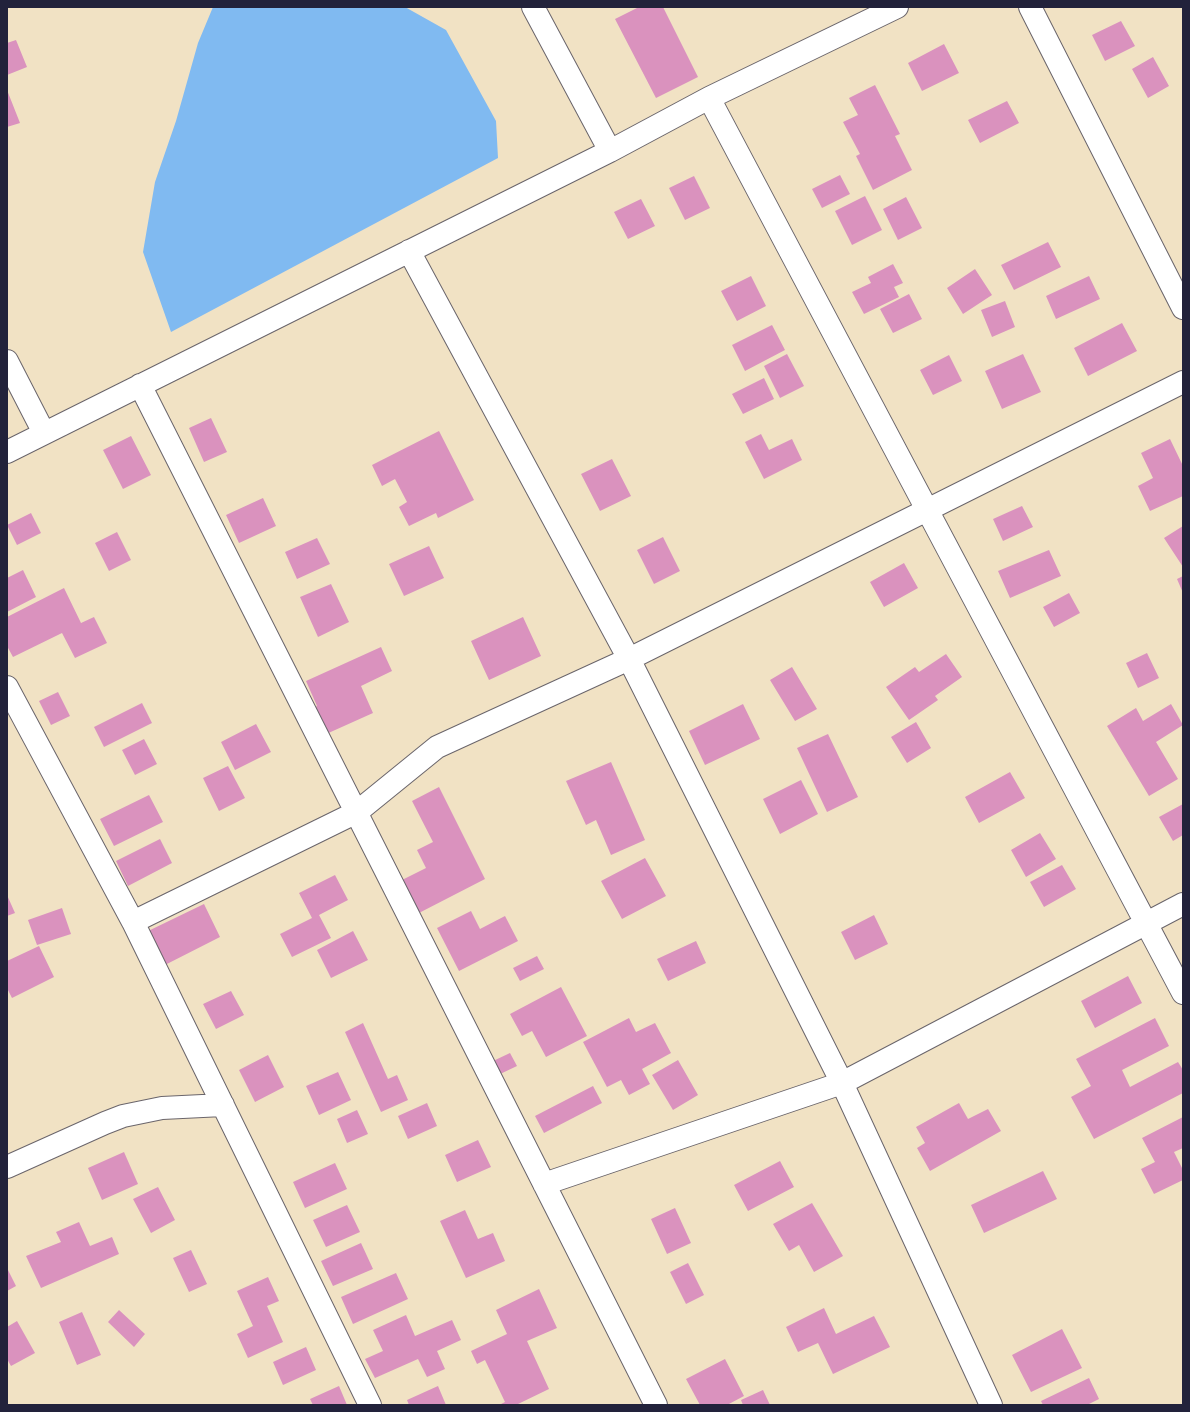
<!DOCTYPE html>
<html>
<head>
<meta charset="utf-8">
<style>
  body { margin:0 }
  #map { position:relative; width:1190px; height:1412px; overflow:hidden; background:#f1e2c4; font-family:Itim,sans-serif }
  canvas { display:block }
  .frame { position:absolute; inset:0; border:8px solid #22223b; pointer-events:none }
</style>
</head>
<body>
<div id="map">
<canvas width="1190" height="1412"></canvas>
<div class="frame"></div>
</div>
<script>
const ctx = document.querySelector('canvas').getContext('2d');
ctx.lineJoin = 'round';
function fillPath(path, color) {
  ctx.fillStyle = color;
  ctx.fill(path, 'evenodd');
}
function poly(rows) {
  const path = new Path2D();
  for (const r of rows) {
    path.moveTo(r[0], r[1]);
    for (let i = 2; i < r.length; i += 2) path.lineTo(r[i], r[i + 1]);
  }
  return path;
}
function trace(path, color, width, dash) {
  ctx.strokeStyle = color;
  ctx.lineWidth = width;
  ctx.lineCap = dash ? 'butt' : 'round';
  ctx.setLineDash(dash || []);
  ctx.stroke(path);
}
fillPath(poly([
  [213,7,405,7,446,30,496,121,498,158,171,332,143,252,155,182,176,121,198,43]
]), '#80baf1');
fillPath(poly([
  [639,7,663,7,698,77,656,98,615,19],
  [1121,21,1135,46,1105,61,1092,35],
  [16,40,27,67,7,75,7,43],
  [944,44,959,73,922,91,908,63],
  [1153,57,1169,86,1148,98,1132,69],
  [875,85,900,134,895,136,912,170,873,190,856,156,860,154,843,122,858,115,849,98],
  [7,90,20,123,7,127],
  [1007,101,1019,123,980,143,968,120],
  [840,175,850,194,822,208,812,189],
  [694,176,710,208,685,220,669,188],
  [865,196,882,230,852,245,835,211],
  [906,197,922,228,898,240,883,209],
  [641,199,655,226,628,239,614,212],
  [1048,242,1061,267,1014,290,1001,265],
  [893,264,903,283,894,287,899,297,864,314,852,292,871,283,868,277],
  [975,269,992,295,963,314,947,288],
  [751,276,766,306,737,321,721,291],
  [1089,276,1100,299,1056,319,1046,296],
  [909,294,922,319,893,333,880,309],
  [1005,301,1015,327,992,337,981,310],
  [1122,323,1137,351,1088,376,1074,348],
  [772,325,785,350,745,371,732,345],
  [787,354,804,386,780,398,764,366],
  [1023,354,1041,392,1002,409,985,371],
  [949,355,962,381,933,395,920,370],
  [764,378,774,399,743,414,732,394],
  [211,418,227,452,204,462,189,428],
  [439,431,474,500,438,518,436,513,409,526,399,507,407,502,395,479,382,486,372,465],
  [761,434,769,450,792,439,802,460,764,479,745,442],
  [131,436,151,475,123,489,103,450],
  [1170,439,1183,466,1183,496,1150,511,1138,486,1153,478,1141,453],
  [612,459,631,496,600,511,581,474],
  [263,498,276,526,239,543,226,515],
  [1022,506,1033,527,1003,541,993,519],
  [31,513,41,533,17,545,7,525],
  [1183,526,1183,567,1164,538],
  [117,532,131,560,109,571,95,543],
  [663,537,680,571,654,584,637,550],
  [317,538,330,564,297,579,285,552],
  [429,546,444,578,404,596,389,564],
  [1049,550,1061,576,1010,598,998,571],
  [904,563,918,588,884,607,870,582],
  [23,570,36,597,7,612,7,578],
  [1183,576,1183,593,1177,579],
  [331,584,349,622,318,637,300,597],
  [64,588,81,623,94,617,107,643,75,658,62,633,13,657,7,646,7,617],
  [1069,593,1080,613,1054,627,1043,607],
  [523,617,541,656,489,680,471,641],
  [381,647,392,671,361,686,373,713,324,735,312,709,317,706,306,681],
  [1147,653,1159,678,1138,688,1126,663],
  [946,654,962,677,935,696,938,700,909,720,886,687,915,667,919,672],
  [792,667,817,709,795,721,770,680],
  [58,692,70,716,51,725,39,701],
  [142,703,152,723,104,747,94,727],
  [743,704,760,739,705,765,689,731],
  [1171,704,1183,725,1156,742,1178,779,1149,796,1107,726,1136,708,1143,721],
  [916,722,931,748,907,763,891,737],
  [256,724,271,752,235,770,221,742],
  [828,734,858,797,827,812,797,748],
  [144,739,157,764,135,775,122,750],
  [611,762,645,840,611,855,596,820,586,825,566,781],
  [228,766,245,798,219,811,203,778],
  [1010,772,1025,798,979,823,965,797],
  [801,780,818,814,780,834,763,799],
  [439,787,485,879,417,914,400,881,426,868,417,850,433,842,412,801],
  [149,795,163,822,114,846,100,819],
  [1183,804,1183,835,1173,841,1159,817],
  [1040,833,1056,859,1026,877,1011,850],
  [160,839,172,863,128,886,116,861],
  [645,858,666,896,622,919,601,881],
  [1062,865,1076,889,1044,907,1030,882],
  [335,875,348,900,319,915,331,938,292,957,280,934,312,918,299,893],
  [7,895,15,913,7,916],
  [204,904,220,937,159,968,142,934],
  [62,908,71,934,37,945,28,920],
  [471,911,480,929,505,916,518,941,459,971,437,928],
  [874,915,888,944,855,960,841,932],
  [353,931,368,960,331,978,317,950],
  [696,941,706,963,668,981,657,959],
  [39,946,54,977,12,998,7,988,7,961],
  [537,956,544,969,520,981,513,968],
  [1128,976,1142,1003,1095,1028,1081,1001],
  [561,987,587,1036,546,1057,532,1031,522,1036,510,1014],
  [231,991,244,1015,216,1029,203,1004],
  [629,1018,636,1032,655,1023,671,1053,642,1069,650,1084,629,1095,621,1080,607,1087,583,1042],
  [1155,1018,1169,1046,1122,1070,1130,1087,1178,1062,1183,1070,1183,1093,1094,1139,1071,1097,1091,1086,1076,1059],
  [363,1023,388,1079,397,1075,408,1100,381,1112,345,1032],
  [510,1053,517,1066,498,1075,491,1062],
  [268,1055,284,1087,255,1102,239,1070],
  [678,1060,698,1095,673,1110,652,1075],
  [338,1072,351,1100,319,1115,306,1086],
  [593,1086,602,1103,544,1133,535,1116],
  [427,1103,437,1126,408,1139,398,1116],
  [959,1103,968,1119,988,1109,1001,1131,930,1171,917,1148,925,1143,916,1127],
  [357,1110,368,1134,347,1143,337,1119],
  [1183,1117,1183,1148,1174,1152,1183,1170,1183,1180,1154,1194,1141,1169,1155,1162,1142,1138],
  [478,1140,491,1167,457,1182,445,1155],
  [124,1152,138,1184,102,1200,88,1168],
  [780,1161,794,1187,748,1211,734,1185],
  [335,1163,347,1189,305,1208,293,1182],
  [1043,1171,1057,1199,984,1233,971,1205],
  [158,1187,175,1220,151,1233,133,1199],
  [812,1203,843,1256,814,1272,799,1245,789,1251,773,1224],
  [347,1205,360,1232,326,1247,313,1220],
  [675,1208,691,1243,667,1254,651,1219],
  [465,1210,478,1239,493,1233,505,1261,466,1278,440,1221],
  [79,1222,90,1246,112,1237,119,1254,41,1288,26,1256,61,1242,56,1232],
  [361,1243,373,1269,333,1286,321,1261],
  [191,1250,207,1284,189,1292,173,1258],
  [688,1263,704,1295,686,1304,670,1272],
  [7,1268,16,1286,7,1291],
  [396,1273,408,1299,353,1324,341,1297],
  [268,1277,279,1301,267,1306,283,1342,248,1358,237,1334,253,1326,237,1291],
  [539,1289,557,1328,527,1341,549,1389,518,1404,518,1405,499,1405,505,1402,485,1360,477,1364,471,1351,507,1334,496,1310],
  [824,1308,836,1334,874,1316,890,1347,833,1374,818,1343,798,1352,786,1327],
  [119,1310,145,1334,134,1347,108,1322],
  [82,1312,101,1355,77,1365,59,1322],
  [406,1315,415,1336,452,1320,461,1340,437,1351,445,1369,427,1377,418,1359,375,1378,365,1359,383,1351,373,1330],
  [17,1321,35,1353,11,1366,7,1359,7,1327],
  [1062,1329,1082,1368,1031,1392,1012,1355],
  [306,1347,316,1370,283,1385,273,1362],
  [725,1359,744,1396,727,1405,700,1405,686,1379],
  [1089,1378,1099,1399,1087,1405,1043,1405,1041,1401],
  [339,1386,347,1405,313,1405,310,1399],
  [438,1386,446,1405,409,1405,407,1400],
  [763,1390,770,1405,743,1405,741,1400]
]), '#da92be');
const minor = poly([
  [533,7,610,151],
  [1030,7,1183,308],
  [709,98,1183,993],
  [409,251,629,659,842,1083,991,1405],
  [7,361,44,433],
  [140,385,656,1405],
  [7,452,610,151,709,98,897,7],
  [7,687,133,922,370,1405],
  [133,922,357,812,437,747,629,659,1183,382],
  [7,1167,105,1123,123,1116,162,1108,223,1105],
  [544,1184,842,1083,1183,904]
]);
trace(minor, '#6a656b', 24);
trace(minor, '#fff', 22);
</script>
</body>
</html>
